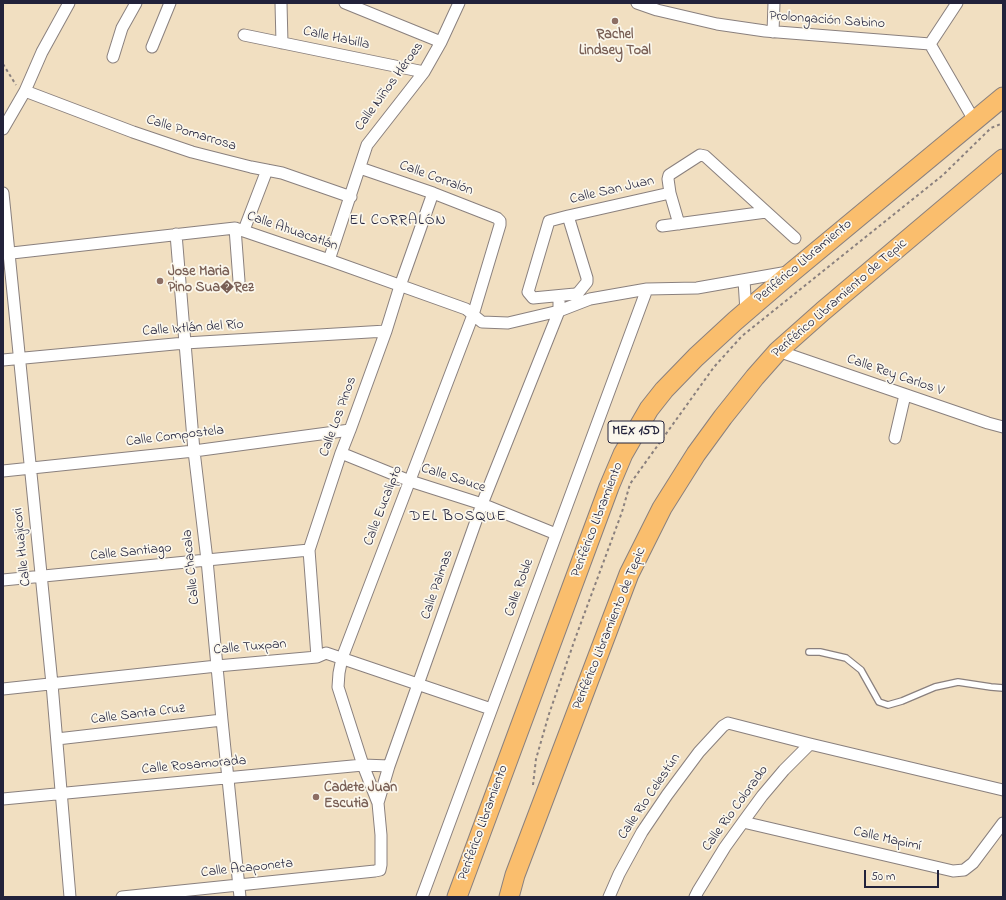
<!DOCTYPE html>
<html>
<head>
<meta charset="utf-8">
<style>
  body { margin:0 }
  #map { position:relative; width:1006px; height:900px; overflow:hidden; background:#f1dfc1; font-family:"Indie Flower",sans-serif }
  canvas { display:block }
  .frame { position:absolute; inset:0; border:4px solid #22223b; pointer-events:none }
  .scale { position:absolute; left:864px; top:870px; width:75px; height:18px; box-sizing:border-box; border:2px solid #22223b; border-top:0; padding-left:5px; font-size:12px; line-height:14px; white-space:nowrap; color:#22223b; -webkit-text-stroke:3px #fbf7ec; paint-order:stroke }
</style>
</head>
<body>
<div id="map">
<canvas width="1006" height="900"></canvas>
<div class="frame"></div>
<div class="scale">50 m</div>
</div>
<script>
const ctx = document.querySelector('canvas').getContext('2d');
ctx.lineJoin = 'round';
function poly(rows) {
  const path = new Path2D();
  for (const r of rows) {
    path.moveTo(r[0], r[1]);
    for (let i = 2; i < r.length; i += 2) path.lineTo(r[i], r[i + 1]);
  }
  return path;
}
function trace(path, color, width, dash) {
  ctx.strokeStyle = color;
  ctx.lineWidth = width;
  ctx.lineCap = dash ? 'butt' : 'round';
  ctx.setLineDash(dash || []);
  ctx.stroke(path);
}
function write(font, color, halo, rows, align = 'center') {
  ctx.font = font + ' "Indie Flower",sans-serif';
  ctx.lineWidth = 3.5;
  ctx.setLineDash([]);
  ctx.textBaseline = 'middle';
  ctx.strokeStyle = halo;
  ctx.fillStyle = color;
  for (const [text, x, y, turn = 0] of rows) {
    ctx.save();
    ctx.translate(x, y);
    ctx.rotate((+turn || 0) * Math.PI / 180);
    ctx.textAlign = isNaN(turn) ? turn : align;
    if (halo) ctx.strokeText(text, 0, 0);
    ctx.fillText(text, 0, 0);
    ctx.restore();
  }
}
const lane = poly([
  [809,652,820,652,846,658,861,670,879,702,888,705,902,701,935,687,958,682,991,687,1003,688]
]);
const street = poly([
  [281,3,282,43],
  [345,3,441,42],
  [637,3,657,10,717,24,765,31,930,44,974,120],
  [773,32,774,3],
  [244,35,424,72],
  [930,44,957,3],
  [152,47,170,3],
  [113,57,122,28,136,3],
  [25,91,133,132,192,152,251,167,282,173,351,197],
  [3,129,25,91,42,52,69,3],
  [360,168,433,193,497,218,500,221,500,225,473,315,342,658,339,673,338,687,363,765,378,803],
  [3,193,52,684,70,897],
  [568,216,587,278,587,282,578,293,575,294,533,298,528,292,549,221,568,216,670,193],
  [679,224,670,193,668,179,669,175,700,155,705,156,795,238],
  [662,226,766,212],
  [235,228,239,281],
  [244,230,267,170],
  [176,234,185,343,194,451,207,560,222,720,240,897],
  [3,254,235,228,329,260,466,309,482,322,508,323,559,311,590,299,647,289,697,288,788,272],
  [329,260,367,145,424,72,441,42,459,3],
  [744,280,746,312],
  [778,351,988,423,1003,427],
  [3,360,185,343,386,331],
  [895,438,905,395],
  [341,453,410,481,482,504,556,534],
  [3,471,194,451,350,430],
  [3,580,309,550],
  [317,657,309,550,341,453,350,430,386,331,400,286,433,193],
  [3,689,217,666,317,657,326,653,491,709],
  [57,739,222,720],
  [3,799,363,765,389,766],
  [743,822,953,871,964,870,973,863,1003,823],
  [122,897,375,871,380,870,381,865,381,835,378,803,389,766,482,504,559,311,559,296],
  [422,897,647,289],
  [609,897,619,874,642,832,667,795,699,752,723,726,728,723,810,744,1003,790],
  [695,897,698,891,725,847,743,822,762,796,784,770,810,744]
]);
const highway = poly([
  [457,897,609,487,623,454,649,409,664,390,696,357,735,321,792,272,1003,97],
  [509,897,515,875,629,574,662,508,696,454,723,417,755,377,778,351,823,311,1003,159]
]);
trace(lane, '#8a807e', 8);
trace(street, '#8a807e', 13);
trace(highway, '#8a807e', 21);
trace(poly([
  [3,64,16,85],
  [533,785,536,759,549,714,575,639,622,512,630,484,714,367,742,336,943,175,991,128,1003,123]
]), '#8a807e', 2, [3, 3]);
trace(lane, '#fff', 5.5);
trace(street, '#fff', 11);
trace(highway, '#fabe6d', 19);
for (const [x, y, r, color] of [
  [615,21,4,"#8d6e63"],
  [160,281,4,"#8d6e63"],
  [316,797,4,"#8d6e63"]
]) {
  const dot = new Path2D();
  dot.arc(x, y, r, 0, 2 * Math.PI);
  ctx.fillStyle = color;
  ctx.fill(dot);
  trace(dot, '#fbf7ec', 1.5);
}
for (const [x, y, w] of [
  [636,432,56]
]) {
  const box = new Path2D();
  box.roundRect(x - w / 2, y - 11, w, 22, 3);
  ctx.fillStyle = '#fbf7ec';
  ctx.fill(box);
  trace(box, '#22223b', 1);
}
write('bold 13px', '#22223b', null, [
  ["MEX 15D",636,432]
]);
write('14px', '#22223b', '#fbf7ec', [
  ["Prolongación Sabino",827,21,4],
  ["Calle Habilla",336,39,12],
  ["Calle Niños Héroes",390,87,-54],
  ["Calle Pomarrosa",191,134,17],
  ["Calle Corralón",436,179,20],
  ["Calle San Juan",612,191,-13],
  ["Calle Ahuacatlán",292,232,19],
  ["Periférico Libramiento",804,262,-40],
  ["Periférico Libramiento de Tepic",840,299,-41],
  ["Calle Ixtlán del Río",193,329,-4],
  ["Calle Rey Carlos V",895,376,19],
  ["Calle Los Pinos",339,417,-70],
  ["Calle Compostela",175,437,-7],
  ["Calle Sauce",453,479,18],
  ["Calle Eucalipto",384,506,-69],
  ["Periférico Libramiento",598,520,-69],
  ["Calle Huajicori",23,547,-96],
  ["Calle Santiago",131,553,-6],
  ["Calle Chacala",192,567,-96],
  ["Calle Palmas",438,585,-71],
  ["Calle Roble",520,588,-70],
  ["Periférico Libramiento de Tepic",610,629,-68],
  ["Calle Tuxpan",250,648,-5],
  ["Calle Santa Cruz",138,715,-7],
  ["Calle Rosamorada",194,766,-5],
  ["Calle Rio Celestún",650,797,-56],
  ["Calle Rio Colorado",736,809,-54],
  ["Periférico Libramiento",484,823,-70],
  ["Calle Mapimí",887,840,13],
  ["Calle Acaponeta",247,869,-6]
]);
write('bold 14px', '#785e54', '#fbf7ec', [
  ["Rachel",615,36,"center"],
  ["Lindsey Toal",615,52,"center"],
  ["Jose Maria",168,273],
  ["Pino Sua�Rez",168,289],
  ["Cadete Juan",324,789],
  ["Escutia",324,805]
], 'left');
ctx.letterSpacing = '1px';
write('15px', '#22223b', '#fbf7ec', [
  ["EL CORRALÓN",398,222],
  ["DEL BOSQUE",458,518]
]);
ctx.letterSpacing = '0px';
</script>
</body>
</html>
